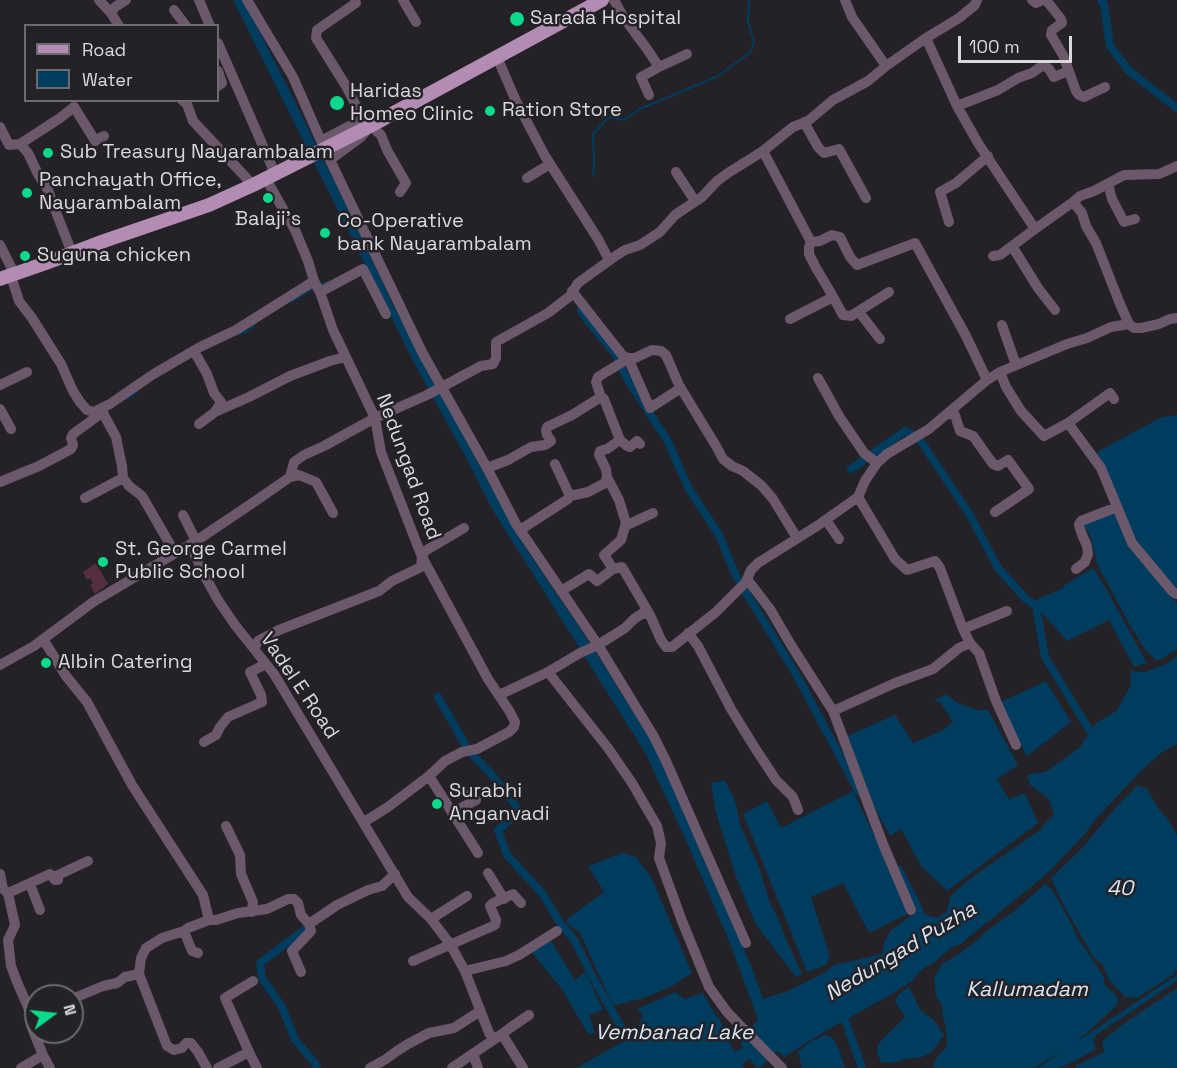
<!DOCTYPE html>
<html>
<head>
<meta charset="utf-8">
<style>
  body { margin:0 }
  #map { position:relative; width:1177px; height:1068px; overflow:hidden; background:#242227; font-family:"Space Grotesk",sans-serif }
  canvas { display:block }
  .legend { position:absolute; left:24px; top:24px; width:195px; height:78px; box-sizing:border-box; background:#242227; border:2px solid #6c6b6f; margin:0; padding:8px 10px; list-style:none; font-size:18px; color:#d9d8db }
  .legend li { display:flex; align-items:center; gap:12px; height:30px }
  .legend b { width:30px; border:2px solid #6c6b6f }
  .north { position:absolute; left:24px; top:984px; width:60px; height:60px; box-sizing:border-box; background:#242227; border:2px solid #6c6b6f; border-radius:50%; rotate:75deg; font-size:16px; font-weight:700; line-height:24px; text-align:center; color:#d9d8db }
  .north::after { content:''; display:block; margin:auto; width:21px; height:27px; background:#0bd98b; clip-path:polygon(50% 0,100% 100%,50% 72%,0 100%) }
  .scale { position:absolute; left:958px; top:36px; width:114px; height:27px; box-sizing:border-box; border:3px solid #d9d8db; border-top:0; padding-left:8px; font-size:18px; line-height:21px; white-space:nowrap; color:#d9d8db; -webkit-text-stroke:4px #242227; paint-order:stroke }
</style>
</head>
<body>
<div id="map">
<canvas width="1177" height="1068"></canvas>
<ul class="legend">
<li><b style="height:8px;background:#b28cb3"></b>Road</li>
<li><b style="height:16px;background:#003c5e"></b>Water</li>
</ul>
<div class="north">N</div>
<div class="scale">100 m</div>
</div>
<script>
const ctx = document.querySelector('canvas').getContext('2d');
ctx.lineJoin = 'round';
function fillPath(path, color) {
  ctx.fillStyle = color;
  ctx.fill(path, 'evenodd');
}
function poly(rows) {
  const path = new Path2D();
  for (const r of rows) {
    path.moveTo(r[0], r[1]);
    for (let i = 2; i < r.length; i += 2) path.lineTo(r[i], r[i + 1]);
  }
  return path;
}
function trace(path, color, width, dash) {
  ctx.strokeStyle = color;
  ctx.lineWidth = width;
  ctx.lineCap = dash ? 'butt' : 'round';
  ctx.setLineDash(dash || []);
  ctx.stroke(path);
}
function write(font, color, halo, rows, align = 'center') {
  ctx.font = font + ' "Space Grotesk",sans-serif';
  ctx.lineWidth = 5;
  ctx.setLineDash([]);
  ctx.textBaseline = 'middle';
  ctx.strokeStyle = halo;
  ctx.fillStyle = color;
  for (const [text, x, y, turn = 0] of rows) {
    ctx.save();
    ctx.translate(x, y);
    ctx.rotate((+turn || 0) * Math.PI / 180);
    ctx.textAlign = isNaN(turn) ? turn : align;
    if (halo) ctx.strokeText(text, 0, 0);
    ctx.fillText(text, 0, 0);
    ctx.restore();
  }
}
fillPath(poly([
  [96,563,108,584,95,594,90,585,93,583,90,578,87,580,83,572]
]), '#552f3f');
fillPath(poly([
  [233,0,243,0,250,13,291,94,342,197,352,215,392,303,508,518,525,547,590,643,652,742,717,887,750,963,763,999,785,992,824,973,834,965,882,954,884,943,890,931,919,910,929,916,938,918,947,911,950,897,958,889,975,875,1041,829,1046,822,1054,815,1049,799,1030,785,1027,775,1047,771,1080,747,1096,723,1116,711,1131,685,1130,671,1145,672,1168,663,1177,656,1177,744,1161,753,1142,770,1094,821,1085,834,1047,874,969,937,961,944,952,947,932,964,922,969,912,981,895,992,824,1032,784,1057,777,1051,760,1068,757,1068,750,1059,742,1064,744,1068,576,1068,628,1039,637,1029,643,1015,637,1009,675,992,685,999,703,993,712,1009,721,1022,734,1052,743,1048,741,1044,754,1024,758,1020,729,941,687,843,646,754,492,509,464,454,412,359],
  [1177,415,1177,587,1174,588,1134,537,1097,452,1162,417],
  [1114,510,1177,604,1177,649,1160,660,1156,660,1146,651,1130,625,1097,564,1091,537,1083,524],
  [1093,568,1104,585,1147,663,1134,667,1109,620,1067,641,1036,606,1036,600,1061,589,1066,584],
  [1046,681,1071,722,1027,756,999,703],
  [947,694,956,702,976,710,988,710,1018,765,997,779,1009,799,1025,793,1038,823,947,891,921,866,901,829,890,836,838,740,895,715,913,743,943,730,953,722,940,702,934,700],
  [725,780,735,801,741,827,759,867,770,903,779,920,785,937,802,974,796,977,755,923,736,877,715,809,711,783],
  [1138,785,1147,789,1160,811,1167,818,1177,835,1177,970,1170,977,1137,998,1125,997,1109,980,1103,965,1093,957,1061,900,1051,878,1083,847,1116,807],
  [853,791,911,912,869,933,843,883,811,897,830,957,826,965,807,972,743,814,767,801,781,828],
  [622,853,635,856,652,879,692,973,674,985,647,997,617,1005,612,1003,579,931,574,929,567,923,567,919,604,892,588,866],
  [1045,884,1051,888,1070,921,1077,937,1104,977,1104,984,1116,995,1119,1002,1111,1011,1076,1042,1177,975,1177,981,1096,1035,1093,1042,1096,1049,1075,1061,1059,1068,1038,1068,1065,1049,1034,1068,934,1068,933,1065,937,1057,947,1046,946,1027,942,1014,943,1007,936,997,934,977,942,964,957,955,980,938,985,932,1014,911],
  [548,936,575,980,585,972,603,1010,589,1015,595,1033,588,1034,561,988,529,949],
  [909,987,921,1011,933,1019,944,1035,932,1052,922,1057,907,1059,891,1063,881,1062,877,1053,878,1044,905,1017,895,1002,898,995],
  [1177,988,1177,1068,1076,1068,1075,1066,1104,1052,1102,1041,1126,1022],
  [825,1035,830,1036,834,1040,839,1049,845,1068,802,1068,798,1052,810,1042]
]), '#003c5e');
trace(poly([
  [593,176,594,163,593,134,609,117,624,120,640,109,718,76,751,52,754,41,748,22,749,1],
  [319,286,330,281],
  [291,302,314,288],
  [240,334,249,330,255,324],
  [127,399,137,392]
]), '#003c5e', 2);
trace(poly([
  [1101,0,1104,4,1110,46,1129,71,1177,108],
  [581,310,588,321,616,355,625,375,667,440,689,489,719,535,736,576,796,674,859,792],
  [851,469,905,431,918,437,970,515,998,568,1026,599,1036,606,1045,657,1090,731],
  [438,697,469,751,491,774,514,803,518,813,498,830,507,855,542,893,560,923,575,941,593,978,628,1039],
  [899,870,919,910],
  [307,928,260,963,262,978,282,1007,295,1040,315,1063,317,1068],
  [845,1020,862,1068]
]), '#003c5e', 8);
trace(poly([
  [99,0,111,13,119,26],
  [199,0,210,26],
  [247,0,293,77,321,141,363,119],
  [355,0,356,3,317,30,316,38,346,86,363,119,381,135,387,150,406,183,400,192],
  [403,0,416,22],
  [614,0,624,18,647,49,659,67,687,54],
  [845,0,852,17,886,66,926,38,957,106,978,143,1035,229,1073,202,1082,213,1086,226,1096,243,1120,304,1129,324,1134,328,1141,328,1159,324,1170,319,1177,318],
  [1032,0,1036,3,1043,0],
  [1046,0,1061,19,1062,23,1052,30,1051,35,1063,55,1076,91,1079,95,1084,97,1105,87],
  [174,10,186,26],
  [111,13,115,7,126,0],
  [926,38,959,18,975,5,977,0],
  [218,43,273,169],
  [497,57,516,101,545,156,598,239,609,260],
  [218,71,222,83,218,86],
  [649,95,641,77,659,67],
  [182,100,187,104,193,121,253,185],
  [957,106,998,90,1018,78,1032,73,1043,65,1049,69,1054,77,1066,72,1070,74],
  [804,122,818,147,824,153,839,149,866,198],
  [0,127,9,145,20,144],
  [366,131,361,137,330,160,422,352,487,468,516,524,598,645,653,735,666,761,746,943],
  [763,151,811,242,809,247,809,254,816,268,828,288,843,315,851,316,889,292],
  [676,172,695,201],
  [527,178,550,164],
  [266,179,295,230,308,261,314,281,320,292,333,330,375,418,381,452,422,557,488,679,510,712,515,722,514,727,509,732,477,749,462,752,445,761,429,776,388,807,364,822],
  [1108,184,1112,199,1124,222,1135,219],
  [1073,202,1080,196,1094,191,1124,175,1159,174,1177,166],
  [949,222,940,192,956,183,988,156],
  [811,242,820,241,832,235,840,237,850,257,857,265,915,243,966,336,987,380],
  [0,245,15,275],
  [1012,246,1038,288,1055,310],
  [72,253,56,212,48,190,38,174,28,153,20,144,60,118,74,107,94,139,95,141,98,139,104,136],
  [993,256,1000,255,1035,229],
  [11,276,19,301,32,318,61,364,73,391,80,402,87,410,94,412,110,404,152,375,200,347,236,330,314,281],
  [572,291,623,356,628,358,635,358,652,350,661,351,666,355,679,385,716,446,723,459,732,466,743,471,762,486,773,499,797,538],
  [320,292,363,269,386,314],
  [859,312,880,339],
  [790,319,833,297],
  [1002,325,1016,365],
  [194,351,207,374,214,393,221,402,215,412],
  [623,356,624,361,598,377,596,382,601,397,604,399,620,440,627,446,630,447,637,441,640,444],
  [628,358,650,408,681,388],
  [1000,372,1006,387,1021,411,1044,436,1068,423,1101,468,1132,543,1172,591,1176,594],
  [818,378,839,416,864,453,877,463],
  [0,385,27,372],
  [102,408,104,415,116,437,122,466,123,478,129,486,142,496,175,553],
  [0,409,11,429],
  [948,414,955,415,960,431,973,436,993,464,998,466,1008,460,1029,489,995,512],
  [1068,423,1110,393,1114,399],
  [199,424,215,412,249,397,290,376,330,361,345,357],
  [555,464,570,496],
  [487,468,508,460,531,447,545,445,551,441,547,435,546,430,547,427,572,415,601,397],
  [290,477,299,475,316,482,333,513],
  [0,482,39,466,71,449,73,445,71,438,73,434,99,415,104,415],
  [85,498,123,478],
  [183,515,196,541],
  [826,520,839,539],
  [625,526,653,513],
  [520,530,568,499,570,496,588,492,605,483,607,477,606,469,599,455,600,451,607,449,620,440],
  [190,544,203,573,218,600,235,625,274,674,408,897,431,919,450,944,465,971,489,1033,494,1039],
  [613,569,622,567,650,615],
  [1076,569,1085,562,1088,554,1087,546,1081,532,1079,525,1081,521,1117,507],
  [747,579,770,609,791,645,833,711,895,683,933,669,959,648,970,643,963,629,940,568,935,561,907,570,895,559,858,497],
  [561,591,589,574,597,581,613,569,604,555,621,540,626,523,619,500,607,477],
  [963,629,1007,611],
  [688,633,698,646,731,709,755,748,776,780,793,797,798,810],
  [43,639,66,676,87,702,132,785,203,895,209,920,216,920,238,913,267,909,288,899,294,899,298,903,301,915,309,924,337,905,368,890,382,886,395,874],
  [970,643,979,653,996,701,1016,745],
  [254,649,258,641,279,630,379,591,392,581,421,567,422,557,425,551,464,528],
  [0,665,34,646,93,602,196,541,254,502,290,477,294,462,304,455,324,446,375,418,427,395,481,366,493,364,496,358,496,342,548,313,570,296,578,283,617,255,625,250,640,245,660,232,675,215,702,197,717,181,728,173,763,151,793,127,808,121,833,100,868,81,886,66],
  [548,672,608,748,632,783,657,826,661,843,659,858,682,921,709,987,727,1012,782,1068],
  [499,695,548,672,580,653,598,645,625,628,634,619,643,613,650,615,661,640,666,647,672,647,716,612,746,582,751,570,758,563,817,526,858,497,865,481,877,463,887,454,929,429,987,380,1000,372,1067,344,1087,338,1111,327,1129,324],
  [833,711,883,844,911,910],
  [204,742,216,735,220,727,228,717,262,702,261,695,250,672,266,664],
  [429,776,478,853],
  [452,813,476,800,469,795],
  [226,826,240,855,241,874,253,902,252,912],
  [488,873,504,899],
  [0,874,3,889,8,893,15,925,8,940,11,966,17,982,28,1007,31,1016,31,1025,34,1033,43,1055,50,1068],
  [30,884,40,910],
  [8,893,50,874,55,880,58,880,58,875,88,861],
  [431,919,467,896],
  [184,931,192,951,198,953],
  [413,961,495,925,496,920,490,906,493,903,513,894,521,903],
  [465,971,506,961,519,955,557,931],
  [301,972,292,951,311,931,309,924],
  [139,974,167,1046,174,1050,182,1048,186,1043,191,1043,198,1052,207,1068],
  [72,999,103,986,117,983,125,977,139,974,141,958,146,948,162,938,184,931,188,928,209,920],
  [502,1034,523,1068],
  [249,1052,225,998,253,981],
  [473,1054,478,1068],
  [21,1068,43,1055],
  [218,1068,249,1052,257,1068],
  [370,1068,386,1059,397,1051,408,1044,429,1033,454,1028,480,1011],
  [452,1068,502,1034,510,1028,529,1015]
]), '#6b586b', 10);
trace(poly([
  [0,279,46,263,104,241,209,205,253,185,370,126,602,0]
]), '#b28cb3', 14);
for (const [x, y, r, color] of [
  [517,19,8,"#0bd98b"],
  [337,103,8,"#0bd98b"],
  [490,111,6,"#0bd98b"],
  [48,153,6,"#0bd98b"],
  [27,193,6,"#0bd98b"],
  [268,198,6,"#0bd98b"],
  [325,233,6,"#0bd98b"],
  [25,256,6,"#0bd98b"],
  [103,562,6,"#0bd98b"],
  [46,663,6,"#0bd98b"],
  [437,804,6,"#0bd98b"]
]) {
  const dot = new Path2D();
  dot.arc(x, y, r, 0, 2 * Math.PI);
  ctx.fillStyle = color;
  ctx.fill(dot);
  trace(dot, '#242227', 2);
}
write('20px', '#d9d8db', '#242227', [
  ["Sarada Hospital",530,19],
  ["Haridas",350,92],
  ["Homeo Clinic",350,115],
  ["Ration Store",502,111],
  ["Sub Treasury Nayarambalam",60,153],
  ["Panchayath Office,",39,181],
  ["Nayarambalam",39,204],
  ["Balaji's",268,220,"center"],
  ["Co-Operative",337,222],
  ["bank Nayarambalam",337,245],
  ["Suguna chicken",37,256],
  ["St. George Carmel",115,550],
  ["Public School",115,573],
  ["Albin Catering",58,663],
  ["Surabhi",449,792],
  ["Anganvadi",449,815]
], 'left');
write('20px', '#d9d8db', '#242227', [
  ["Nedungad Road",408,467,70],
  ["Vadel E Road",299,686,56]
]);
write('italic 21px', '#d7e6f2', '#242227', [
  ["40",1120,889],
  ["Nedungad Puzha",901,952,-31],
  ["Kallumadam",1027,990],
  ["Vembanad Lake",674,1033]
]);
</script>
</body>
</html>
